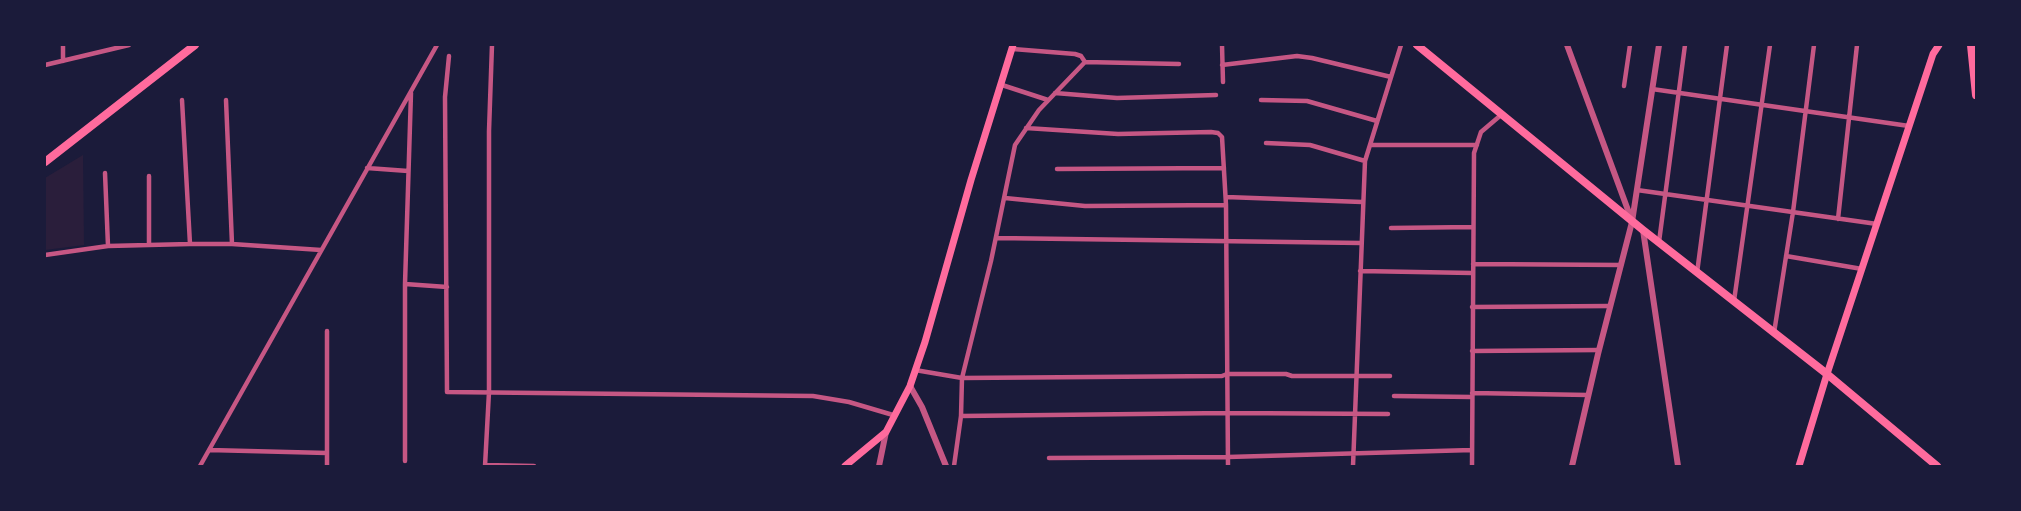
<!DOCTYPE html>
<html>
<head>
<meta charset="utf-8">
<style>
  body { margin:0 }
  #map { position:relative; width:2021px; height:511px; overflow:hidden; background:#1b1b3a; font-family:"Golos Text",sans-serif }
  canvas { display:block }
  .frame { position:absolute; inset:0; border:46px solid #1b1b3a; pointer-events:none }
</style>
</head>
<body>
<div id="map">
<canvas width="2021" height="511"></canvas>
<div class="frame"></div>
</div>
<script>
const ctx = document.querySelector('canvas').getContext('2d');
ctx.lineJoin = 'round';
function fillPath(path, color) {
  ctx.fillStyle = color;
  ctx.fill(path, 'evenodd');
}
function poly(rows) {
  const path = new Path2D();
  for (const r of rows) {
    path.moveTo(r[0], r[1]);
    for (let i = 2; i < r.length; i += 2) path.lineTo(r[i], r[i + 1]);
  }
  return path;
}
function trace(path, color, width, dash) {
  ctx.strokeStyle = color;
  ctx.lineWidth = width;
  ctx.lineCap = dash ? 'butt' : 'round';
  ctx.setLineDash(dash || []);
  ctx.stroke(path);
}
fillPath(poly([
  [83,155,84,245,45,250,45,178]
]), '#2a1e3b');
trace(poly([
  [63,45,63,61],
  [1222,45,1223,82],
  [1013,49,1075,54,1081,56,1085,62],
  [449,56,445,97,447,392,813,396,849,402,893,415],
  [45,65,129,45],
  [1222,65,1297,56,1312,58,1391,77],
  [1002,85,1048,100],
  [1624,86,1630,45],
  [1652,89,1909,126],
  [1055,93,1117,98,1216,95],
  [182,100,190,244],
  [226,100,232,244],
  [1261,100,1307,101,1377,121],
  [1026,128,1118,134,1211,132,1218,133,1222,137,1226,205,1228,466],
  [1266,143,1310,145,1365,161],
  [1370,145,1477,145],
  [367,168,408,171],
  [1057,169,1224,168],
  [105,173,108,246],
  [149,176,149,245],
  [1637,190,1877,224],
  [1226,197,1362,202],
  [1005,198,1085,206,1226,205],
  [1838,219,1857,45],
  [1391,228,1473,227],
  [996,238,1361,243],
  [1659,242,1685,45],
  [45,255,108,246,190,244,232,244,321,250],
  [1786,256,1862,269],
  [1473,264,1621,265],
  [1360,271,1472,273],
  [1697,273,1727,45],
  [405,284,447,287],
  [1734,301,1770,45],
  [1472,307,1610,306],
  [1774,333,1793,212,1814,45],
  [1472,351,1599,350],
  [915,370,962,378,1222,376,1227,374,1286,374,1292,376,1390,376],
  [1472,393,1588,395],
  [1394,396,1472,397],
  [961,416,1227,413,1388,414],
  [209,450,327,453],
  [1049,458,1228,457,1472,450],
  [405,461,405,284,411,93],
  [485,465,534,466],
  [200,466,437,45],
  [327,466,327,331],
  [485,466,489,392,489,131,492,45],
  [954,466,961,416,962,378,991,261,1015,145,1039,110,1085,62,1179,64],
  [1353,466,1365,161,1401,45],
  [1472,466,1474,153,1481,132,1501,115]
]), '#c65784', 4.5);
trace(poly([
  [1567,45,1632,221],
  [1643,230,1678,466],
  [910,386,922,407,946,466],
  [879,466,886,432],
  [1572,466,1598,354,1632,222,1659,45]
]), '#c65784', 6);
trace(poly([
  [845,466,886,432,910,386,925,342,971,180,1013,45],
  [1799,466,1827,374,1933,54,1939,45]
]), '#ff6b9d', 7);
trace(poly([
  [1417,45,1643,230,1827,374,1937,466],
  [45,162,195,45]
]), '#ff6b9d', 8);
trace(poly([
  [1971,45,1976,95]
]), '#ff6b9d', 8);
</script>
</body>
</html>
